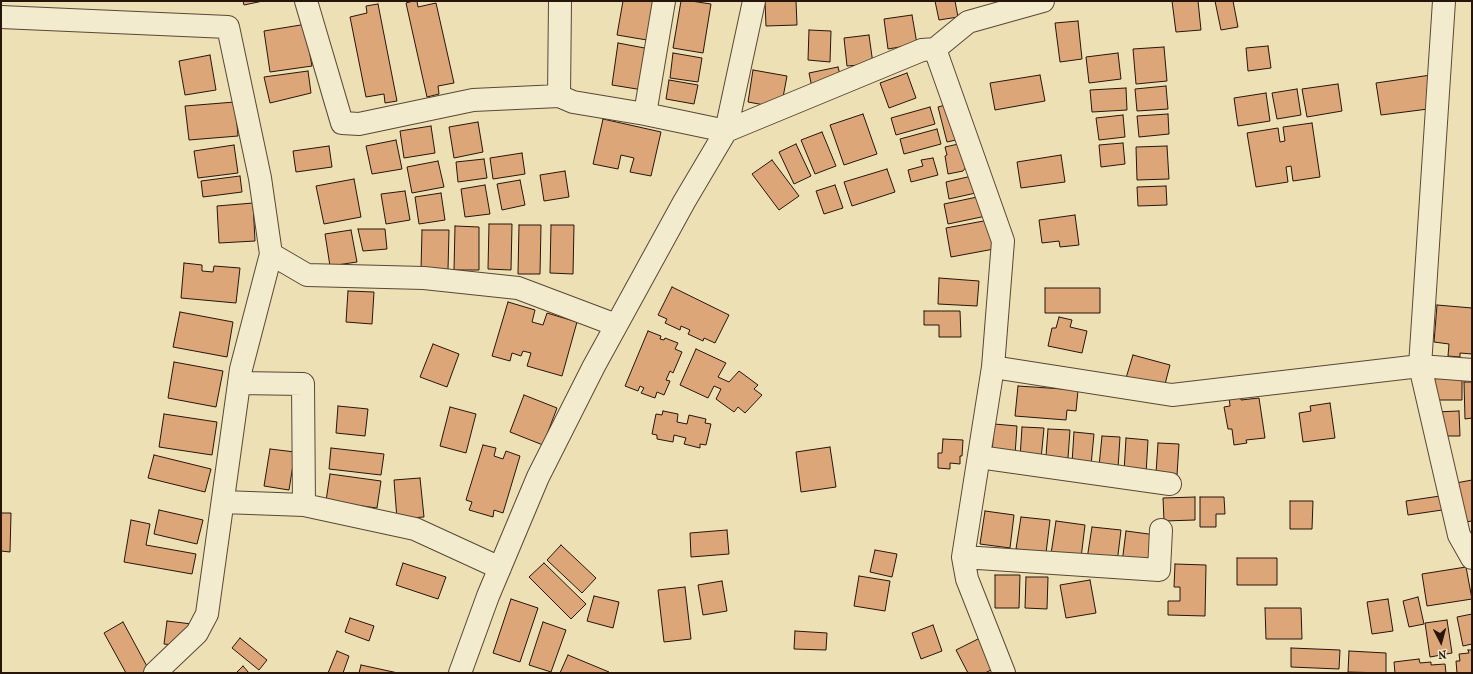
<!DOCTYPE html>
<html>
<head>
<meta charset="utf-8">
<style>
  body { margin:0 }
  #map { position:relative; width:1473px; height:674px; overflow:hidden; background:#ede0b4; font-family:"IM FELL French Canon",serif }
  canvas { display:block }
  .frame { position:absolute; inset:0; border:2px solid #27150b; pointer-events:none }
  .north { position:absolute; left:1421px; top:622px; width:40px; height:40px; -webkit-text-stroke:3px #f3ebce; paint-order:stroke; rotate:174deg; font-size:11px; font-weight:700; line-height:16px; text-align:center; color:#27150b }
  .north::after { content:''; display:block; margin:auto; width:14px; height:18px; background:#27150b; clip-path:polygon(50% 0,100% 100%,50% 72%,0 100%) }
</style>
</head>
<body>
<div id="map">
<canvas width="1473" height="674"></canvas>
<div class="frame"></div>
<div class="north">N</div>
</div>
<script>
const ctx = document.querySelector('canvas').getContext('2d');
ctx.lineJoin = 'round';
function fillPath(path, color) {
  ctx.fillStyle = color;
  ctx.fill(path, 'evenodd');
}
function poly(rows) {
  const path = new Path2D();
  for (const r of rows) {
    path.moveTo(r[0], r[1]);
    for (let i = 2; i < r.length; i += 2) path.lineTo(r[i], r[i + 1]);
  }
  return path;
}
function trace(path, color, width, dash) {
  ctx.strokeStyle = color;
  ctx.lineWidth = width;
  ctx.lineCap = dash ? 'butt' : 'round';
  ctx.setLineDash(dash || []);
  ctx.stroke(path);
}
const building = poly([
  [243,1,263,1,244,5,243,1],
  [413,1,417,1,418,7,436,3,454,83,438,86,439,94,427,97,406,3,413,1],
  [623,1,654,1,647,40,617,35,623,1],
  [681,1,691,1,711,4,703,53,673,48,681,1],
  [765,1,796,1,797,25,766,26,765,1],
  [935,1,955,1,958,17,939,20,935,1],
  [1172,1,1198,1,1201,30,1176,32,1172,1],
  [1215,1,1233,1,1238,27,1221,30,1215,1],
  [378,4,397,101,385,103,384,94,366,97,350,17,367,13,366,6,378,4],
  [912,15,917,44,888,49,884,19,912,15],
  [1078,21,1082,59,1060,62,1055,23,1078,21],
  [313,23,308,44,312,66,270,72,264,31,313,23],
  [809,30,831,31,830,62,808,60,809,30],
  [869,35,873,64,847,66,844,38,869,35],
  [618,43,650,49,643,90,612,85,618,43],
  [1268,46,1271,68,1248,71,1246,48,1268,46],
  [1164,47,1167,81,1136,84,1133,49,1164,47],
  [673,53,702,58,698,82,670,78,673,53],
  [1118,53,1121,79,1089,83,1086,57,1118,53],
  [210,55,216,90,185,95,179,61,210,55],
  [838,67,842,82,812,88,809,73,838,67],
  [753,70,787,76,781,108,748,102,753,70],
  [308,71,311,93,270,103,264,77,308,71],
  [907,73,916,98,889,108,880,83,907,73],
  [1040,75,1045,101,995,110,990,83,1040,75],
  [1431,75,1436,108,1381,115,1376,83,1431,75],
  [669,80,698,85,694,104,666,99,669,80],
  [1338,84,1342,111,1307,117,1302,89,1338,84],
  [1166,86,1168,109,1137,111,1135,89,1166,86],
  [1126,88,1127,110,1092,112,1090,90,1126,88],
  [1297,89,1301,115,1277,119,1272,93,1297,89],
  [1266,93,1270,121,1238,126,1234,98,1266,93],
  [235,102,238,136,189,140,185,106,235,102],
  [956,102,965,138,947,142,938,107,956,102],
  [930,107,935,124,896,135,891,118,930,107],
  [863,114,877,154,844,165,830,125,863,114],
  [1168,114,1169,134,1139,137,1137,116,1168,114],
  [1123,115,1125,137,1099,140,1096,118,1123,115],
  [603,119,661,132,651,176,630,172,634,158,621,155,618,169,593,164,603,119],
  [478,122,483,152,454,158,449,127,478,122],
  [1312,123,1320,177,1293,181,1291,166,1286,167,1288,182,1256,187,1247,133,1278,128,1280,142,1285,141,1283,127,1312,123],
  [431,126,435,153,404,158,400,131,431,126],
  [937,129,941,144,904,154,900,139,937,129],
  [822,132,836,166,815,174,801,140,822,132],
  [396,140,402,169,372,174,366,146,396,140],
  [972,141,970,162,963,171,948,174,945,156,947,155,945,147,972,141],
  [1123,143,1125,164,1101,167,1099,145,1123,143],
  [796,144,811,176,794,184,779,152,796,144],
  [234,145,238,173,198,178,194,151,234,145],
  [329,146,332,167,296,172,293,151,329,146],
  [1167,146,1169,179,1137,180,1136,147,1167,146],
  [522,153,525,174,493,179,490,158,522,153],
  [1061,155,1065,182,1021,188,1017,162,1061,155],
  [933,158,938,175,911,182,908,170,923,166,921,160,933,158],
  [484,159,487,178,458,182,456,162,484,159],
  [772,160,799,196,779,210,752,174,772,160],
  [438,161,444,187,412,193,407,167,438,161],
  [887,169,895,192,852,206,844,182,887,169],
  [565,171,569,197,544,201,540,175,565,171],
  [976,175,980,192,949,199,946,182,976,175],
  [240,176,242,192,203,197,201,181,240,176],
  [354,179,361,217,324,224,316,186,354,179],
  [520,180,525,205,502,210,497,184,520,180],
  [485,185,490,214,465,217,461,189,485,185],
  [835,185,843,208,824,214,816,191,835,185],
  [1166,186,1167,205,1138,206,1137,187,1166,186],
  [405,191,410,220,386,224,381,194,405,191],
  [441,193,445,220,419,224,415,197,441,193],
  [982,196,986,216,948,224,944,204,982,196],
  [253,203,255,241,219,243,217,206,253,203],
  [1075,215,1079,245,1060,247,1059,241,1042,243,1039,220,1075,215],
  [989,220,994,249,951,257,946,228,989,220],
  [489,224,512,224,511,270,488,269,489,224],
  [519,225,541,225,540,274,518,274,519,225],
  [551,225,574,225,573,274,550,273,551,225],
  [455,226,479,227,479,270,454,270,455,226],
  [358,229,385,229,387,249,363,251,358,229],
  [351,230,357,262,330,266,325,234,351,230],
  [422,230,449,230,448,270,421,270,422,230],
  [184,263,202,265,202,271,213,272,214,266,240,268,236,303,181,298,184,263],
  [939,278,979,281,977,306,938,304,939,278],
  [672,287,729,315,715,343,704,338,703,341,688,334,690,330,681,326,680,330,665,323,667,319,658,315,672,287],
  [1045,288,1100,288,1100,313,1045,313,1045,288],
  [348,291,374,292,372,324,346,322,348,291],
  [508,302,535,310,532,322,543,325,547,313,577,322,562,376,527,366,531,353,523,351,521,356,512,353,510,361,492,356,508,302],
  [1437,305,1472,308,1472,354,1460,353,1460,357,1448,356,1449,344,1434,342,1437,305],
  [924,311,960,311,961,337,939,337,939,325,924,325,924,311],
  [180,312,233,322,227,357,173,347,180,312],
  [1059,317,1072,320,1070,327,1087,331,1082,353,1048,346,1052,328,1056,328,1059,317],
  [648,331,661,336,660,339,664,340,665,338,678,343,675,349,682,352,673,373,670,371,666,380,670,381,664,395,657,392,655,398,641,393,644,388,640,386,638,391,625,386,648,331],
  [433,344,459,354,447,387,420,377,433,344],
  [696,349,726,363,718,377,729,382,739,371,758,385,754,389,762,395,745,413,738,407,734,412,716,399,721,389,714,386,708,398,680,385,696,349],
  [1133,355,1170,365,1164,388,1126,378,1133,355],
  [174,362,223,371,216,407,168,398,174,362],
  [1462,374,1462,400,1433,400,1429,375,1462,374],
  [1464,382,1472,382,1472,418,1465,419,1464,382],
  [1018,386,1078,390,1076,411,1067,410,1066,420,1015,416,1018,386],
  [524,395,557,408,543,445,510,432,524,395],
  [1241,396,1241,400,1259,398,1265,438,1246,440,1247,443,1234,445,1232,429,1228,429,1224,407,1230,406,1229,397,1241,396],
  [1330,403,1335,438,1303,442,1299,413,1311,411,1310,406,1330,403],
  [338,406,368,409,365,436,336,433,338,406],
  [450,407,476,414,466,453,440,446,450,407],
  [663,411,678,414,677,422,687,424,689,415,706,419,705,423,711,424,706,445,700,444,700,448,684,444,686,438,674,435,673,442,657,439,657,435,652,434,656,414,662,415,663,411],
  [1459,411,1460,436,1437,436,1436,412,1459,411],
  [164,414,217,422,212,455,159,447,164,414],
  [994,424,1017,426,1015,455,992,454,994,424],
  [1022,427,1044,428,1041,459,1020,458,1022,427],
  [1048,429,1070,430,1068,458,1046,456,1048,429],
  [1074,432,1094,434,1091,465,1072,463,1074,432],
  [1102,436,1120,437,1118,468,1099,466,1102,436],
  [1126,438,1148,440,1146,474,1124,472,1126,438],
  [943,439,963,440,962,456,960,456,960,464,950,463,950,469,938,468,938,453,942,453,943,439],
  [1158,443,1179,444,1177,475,1156,473,1158,443],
  [483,445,496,448,494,456,503,459,506,451,520,456,503,513,494,510,493,517,469,510,472,502,466,500,483,445],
  [830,447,836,487,801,492,796,452,830,447],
  [331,448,384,454,381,475,329,469,331,448],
  [270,449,295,452,289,490,264,486,270,449],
  [154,455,211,469,205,492,148,478,154,455],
  [330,474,381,481,377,508,326,501,330,474],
  [420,478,424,517,397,519,394,480,420,478],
  [1472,480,1472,521,1465,522,1456,483,1472,480],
  [1447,495,1449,509,1408,515,1406,501,1447,495],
  [1195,497,1195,520,1164,521,1163,498,1195,497],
  [1200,497,1224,497,1225,514,1216,514,1216,527,1200,527,1200,497],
  [1290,501,1313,501,1312,529,1290,529,1290,501],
  [159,510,203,520,197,544,154,534,159,510],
  [985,511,1014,515,1010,548,980,544,985,511],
  [1,513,11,513,10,552,1,551,1,513],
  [1021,517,1050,520,1046,553,1016,549,1021,517],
  [131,520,150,524,146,545,196,554,192,574,124,562,131,520],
  [1056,521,1085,525,1081,558,1051,554,1056,521],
  [1092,527,1121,530,1117,563,1087,559,1092,527],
  [727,530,729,554,691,557,690,533,727,530],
  [1126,531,1156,535,1152,567,1122,563,1126,531],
  [561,545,596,578,582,593,547,560,561,545],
  [875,550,897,554,892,577,870,572,875,550],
  [1237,558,1277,558,1277,585,1237,585,1237,558],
  [403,563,446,577,438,599,396,585,403,563],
  [544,563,586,604,571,619,529,577,544,563],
  [1175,564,1206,565,1205,616,1168,615,1168,601,1180,601,1180,587,1174,587,1175,564],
  [1466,567,1472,599,1427,606,1422,574,1466,567],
  [995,575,1020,575,1019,608,995,608,995,575],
  [859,576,890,581,885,611,854,606,859,576],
  [1026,577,1048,577,1047,609,1025,608,1026,577],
  [1090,580,1096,613,1066,618,1060,585,1090,580],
  [722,581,727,611,703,615,698,585,722,581],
  [685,587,691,639,664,642,658,590,685,587],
  [594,596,619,602,613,628,587,621,594,596],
  [1418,597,1424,624,1409,627,1403,601,1418,597],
  [511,599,538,608,520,662,493,653,511,599],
  [1388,599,1393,631,1372,634,1367,602,1388,599],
  [1265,608,1301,608,1302,639,1266,639,1265,608],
  [1472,614,1472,644,1463,646,1457,617,1472,614],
  [350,618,374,626,369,641,345,632,350,618],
  [1447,620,1452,653,1430,657,1425,623,1447,620],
  [167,621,200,625,198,648,164,644,167,621],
  [123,622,149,670,145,673,126,673,104,633,123,622],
  [543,622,566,630,551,672,529,665,543,622],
  [933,625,942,651,921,659,912,633,933,625],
  [795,631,827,633,826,650,794,649,795,631],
  [240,638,267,660,259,670,232,648,240,638],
  [980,638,995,668,985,673,968,673,956,650,980,638],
  [1291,648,1340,650,1339,669,1291,667,1291,648],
  [1468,650,1472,650,1472,673,1457,673,1456,661,1460,661,1459,654,1469,653,1468,650],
  [337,651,349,656,343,673,328,673,337,651],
  [1349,651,1386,653,1386,673,1348,672,1349,651],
  [568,655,609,672,608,673,560,673,568,655],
  [1419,659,1420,663,1431,662,1431,665,1445,664,1446,673,1395,673,1394,662,1419,659],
  [361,665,398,673,359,673,361,665],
  [243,666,249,673,236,673,243,666]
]);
fillPath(building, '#dda679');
trace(building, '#27150b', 1);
const minor = poly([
  [306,1,342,123,359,124,473,100,559,96,573,102,645,114,726,131,922,50,935,49,968,22,1043,1],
  [1444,1,1420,366,1459,535,1472,558],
  [1,17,228,27,260,178,271,254,241,369,207,614,197,633,155,673],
  [935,49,1003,241,993,367,963,557,967,579,1004,673],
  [559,96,560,1],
  [645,114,664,1],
  [271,254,307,275,424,278,518,288,616,325],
  [993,367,1172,395,1420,366,1472,370],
  [239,383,303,384,304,505],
  [979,457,1170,484],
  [223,502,304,505,415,529,500,568],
  [963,557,1159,570,1161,530],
  [460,673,488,596,538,477,594,366,684,202,726,131,754,1]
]);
trace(minor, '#584835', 24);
trace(minor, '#f3ebce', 22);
</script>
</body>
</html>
